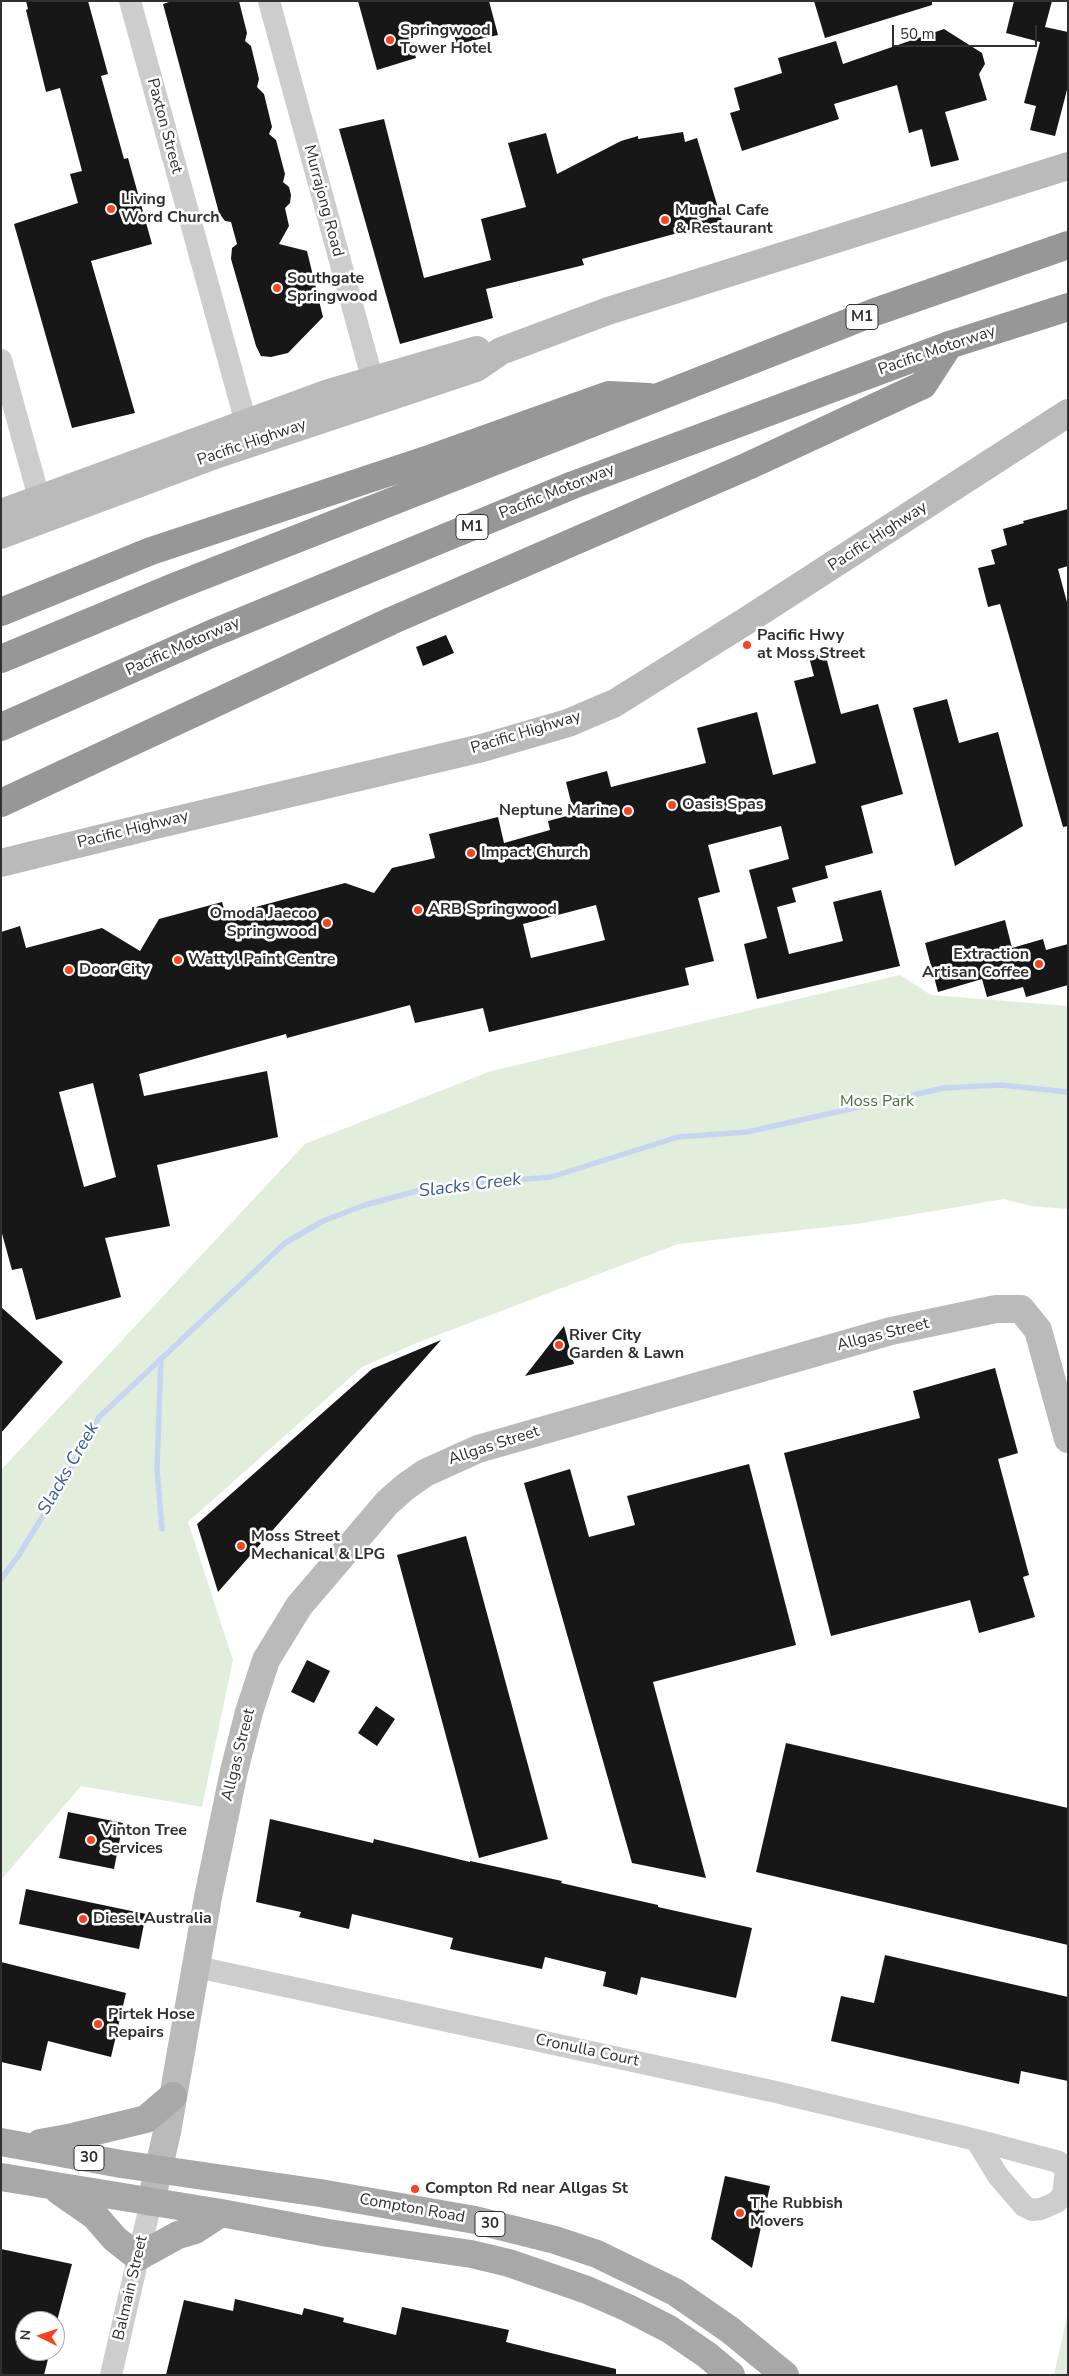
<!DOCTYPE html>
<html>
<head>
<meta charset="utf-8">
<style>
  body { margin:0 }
  #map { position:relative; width:1069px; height:2376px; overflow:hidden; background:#fff; font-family:"Nunito Sans",sans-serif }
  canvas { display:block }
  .frame { position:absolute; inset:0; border:2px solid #303030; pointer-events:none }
  .north { position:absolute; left:15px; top:2311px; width:50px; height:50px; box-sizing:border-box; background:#fff; border:1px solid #acacac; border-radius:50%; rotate:274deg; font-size:14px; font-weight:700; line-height:20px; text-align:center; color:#303030 }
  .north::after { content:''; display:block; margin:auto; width:18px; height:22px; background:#f74322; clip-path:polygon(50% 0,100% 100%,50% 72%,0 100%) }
  .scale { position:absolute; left:892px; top:25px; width:145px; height:22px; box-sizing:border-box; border:2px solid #303030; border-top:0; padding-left:6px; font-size:15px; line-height:18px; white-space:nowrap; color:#303030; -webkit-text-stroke:4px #fff; paint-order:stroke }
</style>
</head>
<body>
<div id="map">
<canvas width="1069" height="2376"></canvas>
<div class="frame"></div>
<div class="north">N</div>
<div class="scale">50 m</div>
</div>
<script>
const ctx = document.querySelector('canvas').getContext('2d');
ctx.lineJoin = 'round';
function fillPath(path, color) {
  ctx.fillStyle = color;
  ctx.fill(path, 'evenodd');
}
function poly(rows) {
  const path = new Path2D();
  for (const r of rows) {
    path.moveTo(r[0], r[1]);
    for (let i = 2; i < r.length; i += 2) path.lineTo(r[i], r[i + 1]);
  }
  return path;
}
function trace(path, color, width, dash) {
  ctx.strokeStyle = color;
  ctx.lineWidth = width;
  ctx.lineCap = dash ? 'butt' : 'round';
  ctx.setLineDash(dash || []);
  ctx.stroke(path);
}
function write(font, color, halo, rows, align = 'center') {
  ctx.font = font + ' "Nunito Sans",sans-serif';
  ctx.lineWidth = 5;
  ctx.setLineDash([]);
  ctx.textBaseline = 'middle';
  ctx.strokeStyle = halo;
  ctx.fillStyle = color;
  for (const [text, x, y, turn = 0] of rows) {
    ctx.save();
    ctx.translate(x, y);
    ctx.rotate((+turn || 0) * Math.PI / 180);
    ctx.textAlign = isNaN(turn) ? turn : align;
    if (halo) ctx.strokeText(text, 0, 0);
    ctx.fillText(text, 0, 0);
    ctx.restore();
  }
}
fillPath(poly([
  [900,975,931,995,1068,1006,1068,1209,1031,1206,1004,1199,863,1223,678,1244,414,1344,362,1367,188,1522,233,1660,202,1807,81,1786,1,1880,1,1470,305,1144,491,1071],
  [1068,2312,1068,2375,1054,2375]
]), '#e2eedc');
trace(poly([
  [161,1358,157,1469,162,1529],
  [1,1579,19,1555,64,1481,99,1417,285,1243,323,1221,365,1205,432,1187,551,1177,678,1137,747,1132,944,1088,1001,1085,1068,1092]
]), '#c7d6f0', 5.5);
fillPath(poly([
  [26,1,88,1,108,74,101,76,124,159,128,158,152,244,91,261,135,413,72,428,14,224,78,203,70,174,82,171,60,88,46,92,26,10,28,9],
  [172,1,239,1,247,33,245,41,251,46,259,79,257,87,264,94,272,127,269,134,276,140,285,174,283,182,289,187,291,195,290,203,285,208,289,226,279,244,307,251,323,317,288,353,271,357,261,356,256,346,231,259,232,248,237,244,231,222,225,221,219,213,163,4],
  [358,1,489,1,498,35,457,44,450,24,409,34,416,58,377,70],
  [814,1,932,1,932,5,825,38],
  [1014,1,1052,1,1045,27,1068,32,1068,86,1055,136,1030,130,1036,106,1024,103,1040,42,1006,33],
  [944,29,982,53,985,64,979,74,987,100,945,112,959,160,931,167,922,129,909,133,897,85,834,104,839,119,742,151,730,113,740,110,734,88,782,73,778,58,836,41,843,64],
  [384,119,424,278,491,260,481,219,526,207,508,143,546,133,557,174,621,141,638,136,638,139,683,132,685,142,697,138,722,221,582,259,584,265,486,289,493,318,400,344,339,129],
  [1068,509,1068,566,1058,569,1068,606,1068,826,1063,827,1000,604,988,607,978,568,995,564,991,550,1007,545,1003,529,1024,523,1023,521],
  [446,635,454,653,423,666,416,647],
  [825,653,841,714,878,704,903,794,861,806,873,853,825,866,828,878,792,888,796,902,777,907,789,954,843,941,833,902,881,890,900,966,757,999,744,944,767,938,749,870,789,859,781,826,708,845,720,892,698,898,714,961,685,968,689,985,489,1032,483,1008,415,1023,410,1005,287,1038,286,1034,139,1074,144,1096,267,1071,278,1137,157,1165,170,1226,105,1238,121,1297,36,1320,22,1268,12,1270,1,1230,1,932,20,926,26,948,102,928,140,951,159,919,222,902,226,915,345,883,374,893,392,868,435,858,429,834,498,817,504,843,550,830,548,821,574,814,566,782,607,771,611,787,706,763,697,728,757,712,773,775,816,763,794,681,814,676,809,657],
  [596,905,605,940,531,958,523,924],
  [93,1083,116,1177,84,1187,59,1092],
  [947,699,959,743,998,732,1023,826,955,866,913,708],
  [1005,920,1012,948,1043,939,1046,950,1068,944,1068,985,1026,997,1023,987,987,997,982,979,938,992,925,943],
  [1,1307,63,1362,1,1433],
  [564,1326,574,1364,525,1376],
  [441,1340,218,1592,197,1524,372,1369],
  [995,1368,1018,1453,998,1459,1029,1575,1023,1577,1035,1617,979,1633,970,1600,831,1636,784,1453,920,1418,913,1391],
  [749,1464,796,1645,653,1682,706,1878,632,1863,524,1483,570,1469,589,1537,635,1525,627,1496],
  [466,1536,548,1839,479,1858,397,1555],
  [307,1660,330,1671,314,1703,291,1692],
  [376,1706,395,1719,377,1746,358,1733],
  [786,1743,1068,1808,1068,1945,756,1872],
  [68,1812,123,1823,114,1869,59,1858],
  [270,1819,373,1843,374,1839,470,1862,470,1861,562,1881,561,1883,658,1905,658,1907,752,1928,736,1998,641,1977,637,1995,603,1986,606,1972,545,1957,542,1969,450,1949,453,1938,352,1914,349,1929,299,1917,301,1912,256,1902],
  [26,1889,146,1914,139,1949,19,1924],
  [885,1955,1068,1997,1068,2081,1021,2071,1019,2084,831,2041,841,1996,874,2003],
  [1,1962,126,1993,111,2057,48,2041,41,2071,1,2062],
  [725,2176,770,2186,752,2268,711,2239],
  [1,2249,72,2264,57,2321,25,2321,25,2351,50,2351,44,2375,1,2375],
  [235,2299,302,2315,304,2308,344,2318,343,2322,396,2335,402,2307,509,2330,506,2342,616,2369,616,2375,166,2375,184,2300,233,2311]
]), '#171717');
trace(poly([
  [130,1,246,423],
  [269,1,377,396],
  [1,360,44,516],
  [197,1967,776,2092,976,2140,998,2176,1024,2206,1032,2210,1041,2209,1057,2202,1063,2194,1066,2171,1059,2162,976,2140],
  [111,2375,151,2202]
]), '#cdcdcd', 22);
trace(poly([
  [1,513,329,393,477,350],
  [1,535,218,454,476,368,501,351,608,311,1068,166],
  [1,863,147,827,482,748,568,723,615,703,746,621,1068,413],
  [151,2202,167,2132,208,1897,234,1771,249,1712,266,1660,299,1606,387,1503,405,1487,425,1473,478,1449,891,1331,996,1309,1021,1309,1038,1330,1068,1439]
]), '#bababa', 28);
trace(poly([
  [1,2142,121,2164,320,2193,475,2220,555,2240,597,2254,675,2292,730,2330,785,2375],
  [40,2143,68,2138,146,2119,173,2096],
  [1,2177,221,2213,328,2233,471,2254,509,2263,587,2290,628,2308,669,2329,707,2355,731,2375],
  [59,2191,95,2216,115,2239,138,2257,178,2235,195,2230,221,2213]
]), '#a8a8a8', 28);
trace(poly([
  [1,612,151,551,432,458,609,395,649,397],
  [1,659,174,587,875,312,1068,245],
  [1,727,211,634,573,485,949,345,1068,307],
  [1,803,391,621,748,466,923,385,949,345]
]), '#979797', 28);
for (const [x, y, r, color] of [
  [390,40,5,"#f74322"],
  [111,209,5,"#f74322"],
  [665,220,5,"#f74322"],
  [277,288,5,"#f74322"],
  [747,645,5,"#f74322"],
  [672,805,5,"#f74322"],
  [628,811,5,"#f74322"],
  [471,853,5,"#f74322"],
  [418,910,5,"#f74322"],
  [327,923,5,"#f74322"],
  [178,960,5,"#f74322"],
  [1039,964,5,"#f74322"],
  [69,970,5,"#f74322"],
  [559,1345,5,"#f74322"],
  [241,1546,5,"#f74322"],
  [91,1840,5,"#f74322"],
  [83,1919,5,"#f74322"],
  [98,2024,5,"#f74322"],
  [415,2189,5,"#f74322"],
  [740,2213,5,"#f74322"]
]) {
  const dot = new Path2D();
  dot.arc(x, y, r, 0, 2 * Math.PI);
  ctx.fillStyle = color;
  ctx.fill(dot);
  trace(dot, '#fff', 2);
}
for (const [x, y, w] of [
  [862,317,32],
  [472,527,32],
  [89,2158,30],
  [490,2224,30]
]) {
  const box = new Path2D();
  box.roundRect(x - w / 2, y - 12.5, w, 25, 4);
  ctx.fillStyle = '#fff';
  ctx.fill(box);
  trace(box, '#303030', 1);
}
write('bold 15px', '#303030', null, [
  ["M1",862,317],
  ["M1",472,527],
  ["30",89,2158],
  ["30",490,2224]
]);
write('bold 16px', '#303030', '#fff', [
  ["Springwood",400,31],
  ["Tower Hotel",400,49],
  ["Living",121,200],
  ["Word Church",121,218],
  ["Mughal Cafe",675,211],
  ["& Restaurant",675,229],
  ["Southgate",287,279],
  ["Springwood",287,297],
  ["Pacific Hwy",757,636],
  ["at Moss Street",757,654],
  ["Oasis Spas",682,805],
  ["Neptune Marine",618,811,"right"],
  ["Impact Church",481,853],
  ["ARB Springwood",428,910],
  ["Omoda Jaecoo",317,914,"right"],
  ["Springwood",317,932,"right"],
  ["Extraction",1029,955,"right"],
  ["Artisan Coffee",1029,973,"right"],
  ["Wattyl Paint Centre",188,960],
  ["Door City",79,970],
  ["River City",569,1336],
  ["Garden & Lawn",569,1354],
  ["Moss Street",251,1537],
  ["Mechanical & LPG",251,1555],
  ["Vinton Tree",101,1831],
  ["Services",101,1849],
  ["Diesel Australia",93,1919],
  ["Pirtek Hose",108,2015],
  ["Repairs",108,2033],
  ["Compton Rd near Allgas St",425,2189],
  ["The Rubbish",750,2204],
  ["Movers",750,2222]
], 'left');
write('16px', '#303030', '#fff', [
  ["Paxton Street",164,126,75],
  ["Murrajong Road",323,201,75],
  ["Pacific Motorway",937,351,-19],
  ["Pacific Highway",252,443,-19],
  ["Pacific Motorway",557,492,-22],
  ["Pacific Highway",878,537,-33],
  ["Pacific Motorway",183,647,-24],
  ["Pacific Highway",526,733,-17],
  ["Pacific Highway",133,830,-14],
  ["Allgas Street",883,1335,-14],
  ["Allgas Street",494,1446,-18],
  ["Allgas Street",239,1755,-76],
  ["Cronulla Court",587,2051,12],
  ["Compton Road",412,2209,10],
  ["Balmain Street",131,2288,-77]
]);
write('16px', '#457038', '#fff', [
  ["Moss Park",877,1102]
]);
write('italic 18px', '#355c9b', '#fff', [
  ["Slacks Creek",470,1186,-7],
  ["Slacks Creek",69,1469,-60]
]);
</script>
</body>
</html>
